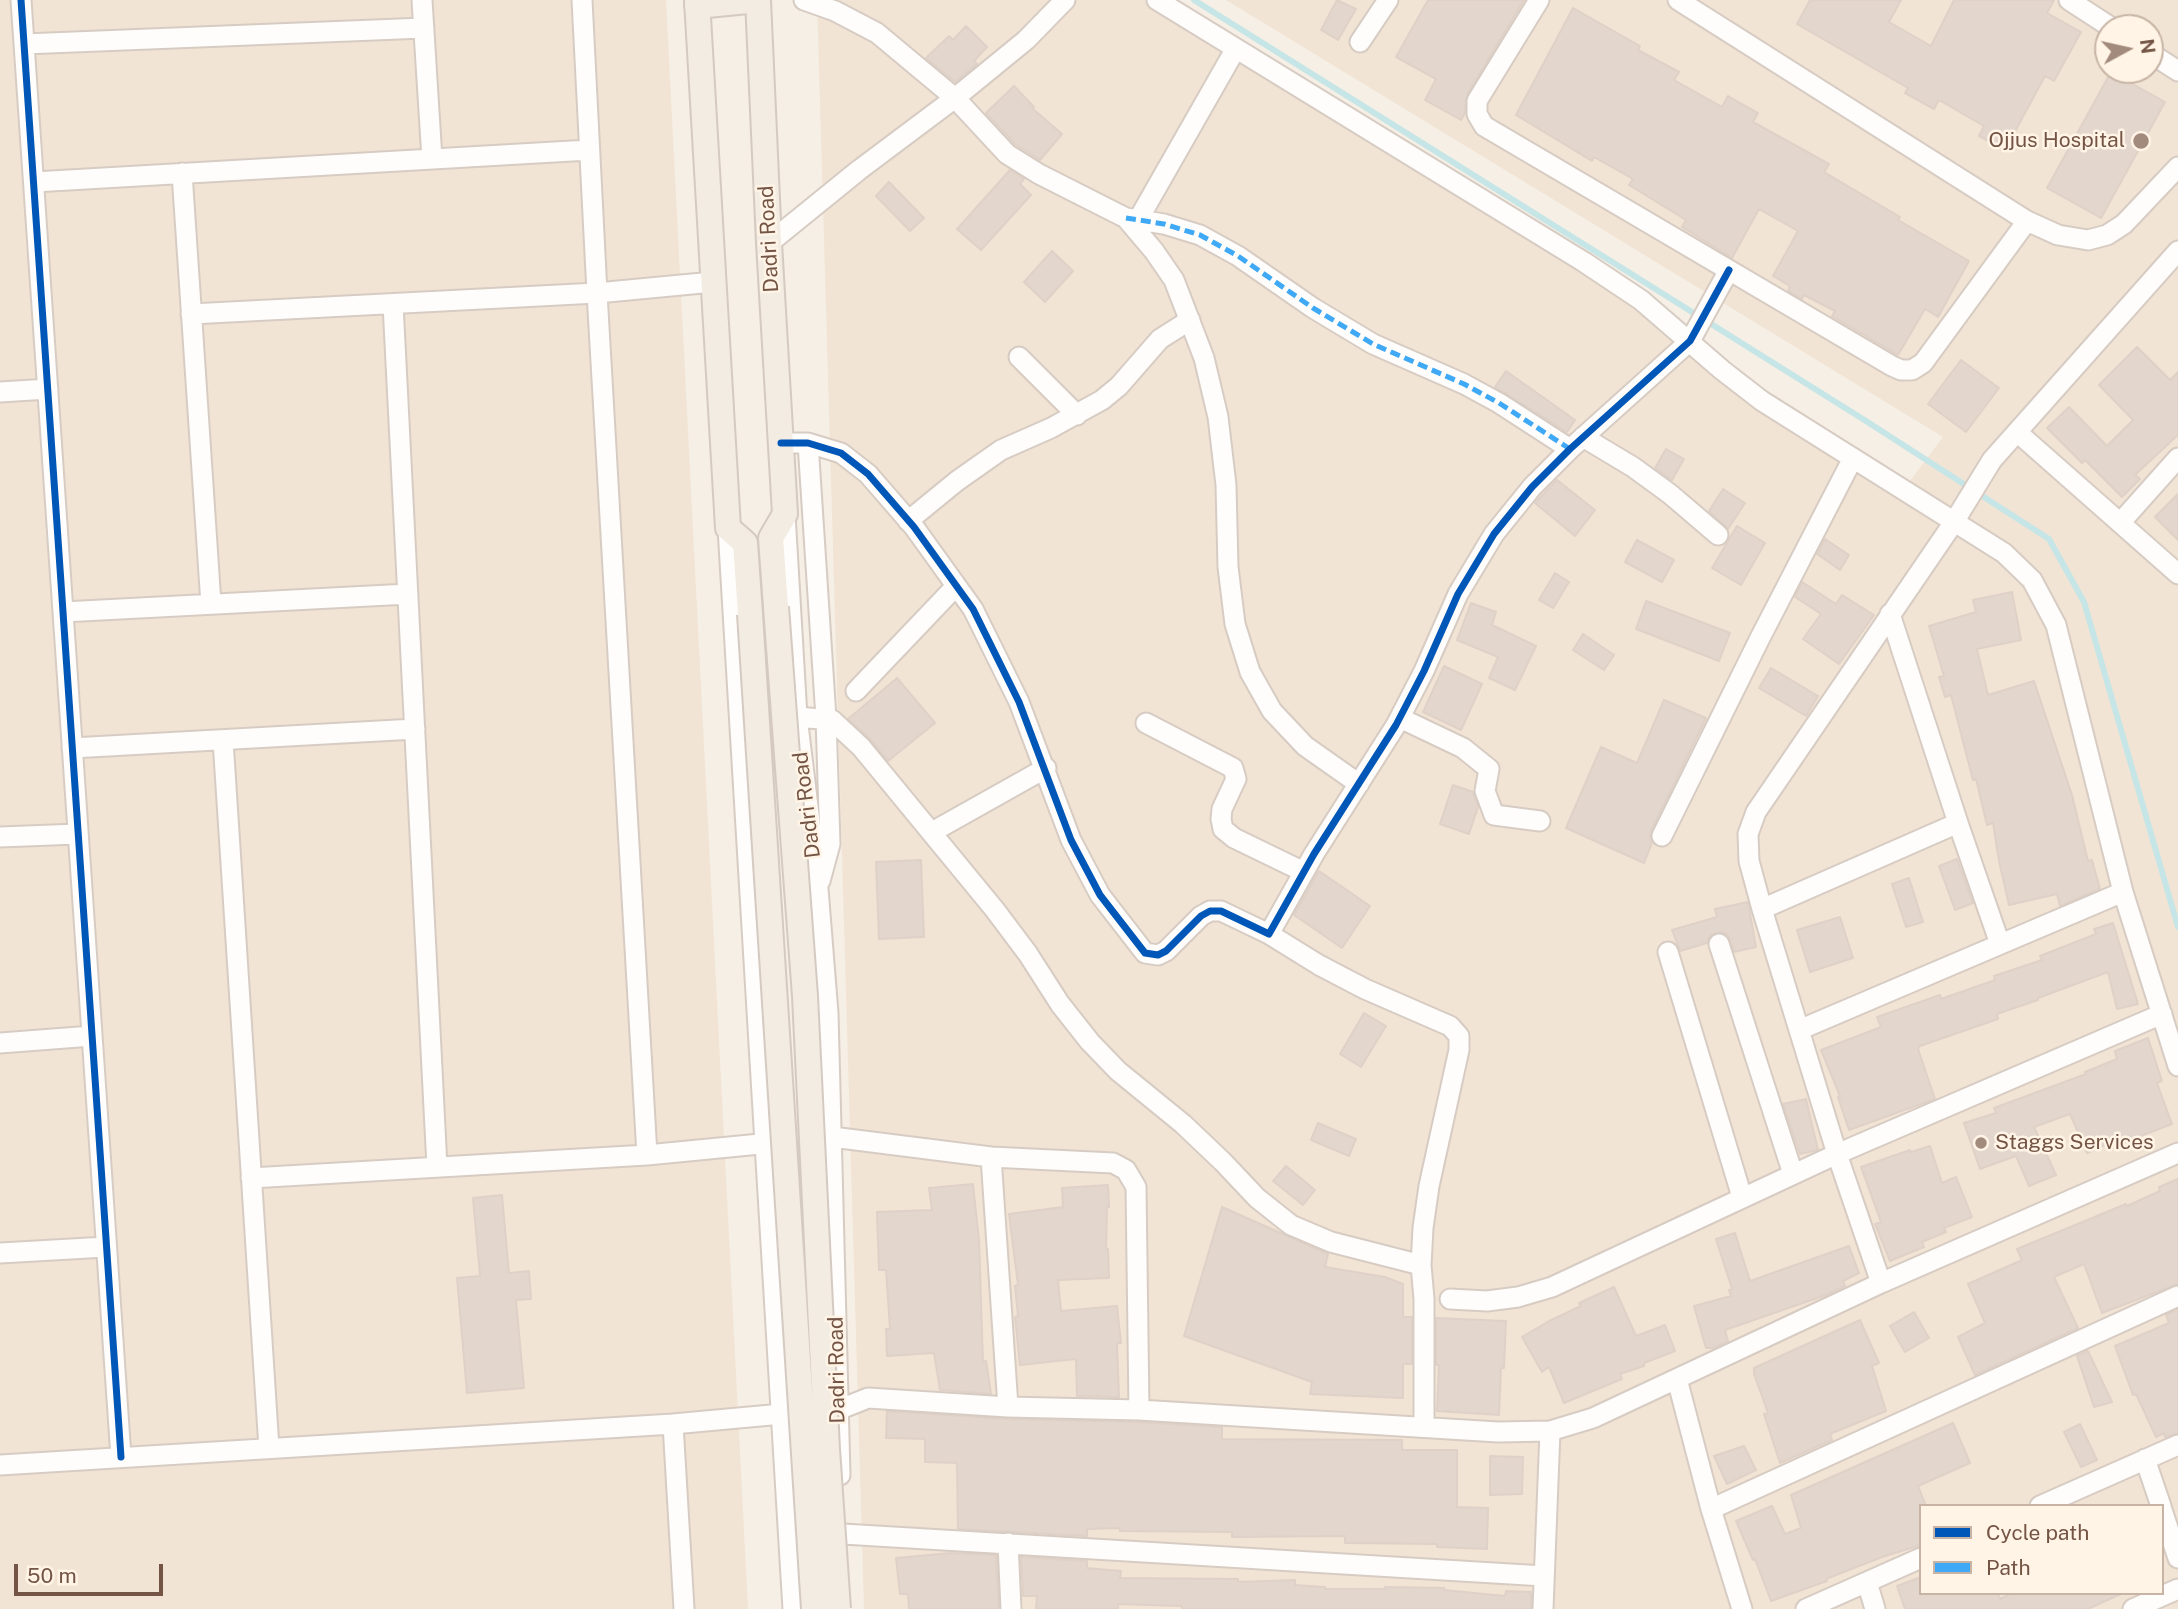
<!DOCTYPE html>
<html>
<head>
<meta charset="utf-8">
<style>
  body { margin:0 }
  #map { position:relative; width:2178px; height:1609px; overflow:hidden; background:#f6efe5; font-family:"Public Sans",sans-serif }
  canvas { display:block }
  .legend { position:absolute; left:1919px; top:1504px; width:245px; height:91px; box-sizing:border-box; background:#fff4e5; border:2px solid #c7b4a5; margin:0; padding:9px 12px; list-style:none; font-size:21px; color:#745445 }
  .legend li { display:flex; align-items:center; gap:14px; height:35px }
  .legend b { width:35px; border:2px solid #c7b4a5 }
  .north { position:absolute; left:2094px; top:14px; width:70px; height:70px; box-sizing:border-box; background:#fff4e5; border:2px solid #c7b4a5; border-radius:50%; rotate:82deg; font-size:19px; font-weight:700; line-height:28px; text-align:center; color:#745445 }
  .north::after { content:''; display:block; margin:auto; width:24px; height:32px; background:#a28a7d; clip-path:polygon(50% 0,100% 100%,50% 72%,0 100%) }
  .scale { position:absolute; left:14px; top:1564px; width:149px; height:32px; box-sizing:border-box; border:4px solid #745445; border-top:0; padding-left:9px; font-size:21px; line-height:24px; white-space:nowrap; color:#745445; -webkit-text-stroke:5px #fff4e5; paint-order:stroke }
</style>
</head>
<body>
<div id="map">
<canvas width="2178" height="1609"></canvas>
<ul class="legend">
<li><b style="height:9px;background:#0057b8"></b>Cycle path</li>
<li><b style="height:9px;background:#3fa9f5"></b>Path</li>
</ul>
<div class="north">N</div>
<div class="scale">50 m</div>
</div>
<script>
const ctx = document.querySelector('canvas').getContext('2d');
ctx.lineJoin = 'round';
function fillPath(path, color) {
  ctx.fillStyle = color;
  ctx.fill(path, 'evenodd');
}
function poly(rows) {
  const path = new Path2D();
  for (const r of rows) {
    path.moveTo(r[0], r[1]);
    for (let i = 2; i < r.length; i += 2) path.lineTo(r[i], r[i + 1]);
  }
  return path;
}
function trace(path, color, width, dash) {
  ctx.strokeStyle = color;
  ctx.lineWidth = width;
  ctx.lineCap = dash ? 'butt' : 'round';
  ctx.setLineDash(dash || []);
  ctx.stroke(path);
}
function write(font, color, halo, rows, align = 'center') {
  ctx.font = font + ' "Public Sans",sans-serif';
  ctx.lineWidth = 5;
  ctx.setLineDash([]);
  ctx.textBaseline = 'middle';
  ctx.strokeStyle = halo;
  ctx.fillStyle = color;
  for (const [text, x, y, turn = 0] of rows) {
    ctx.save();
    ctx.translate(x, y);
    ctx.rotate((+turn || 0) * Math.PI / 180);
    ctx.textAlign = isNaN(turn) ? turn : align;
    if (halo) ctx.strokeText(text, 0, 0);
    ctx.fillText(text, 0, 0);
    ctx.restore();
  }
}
fillPath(poly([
  [0,0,666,0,748,1609,0,1609],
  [817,0,1151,0,1910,481,1943,437,1226,0,2178,0,2178,1609,864,1609],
  [2108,28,2150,28,2150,70,2108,70],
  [1921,1506,2162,1506,2162,1593,1921,1593]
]), '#f2e4d4');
trace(poly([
  [1194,0,1866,421,2049,539,2084,602,2178,927]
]), '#c6e5e6', 6);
const building = poly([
  [1337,0,1356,9,1338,40,1321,30,1337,0],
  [1428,0,1524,0,1467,95,1465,113,1461,120,1425,100,1436,79,1396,57,1428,0],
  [1810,0,1901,0,1889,22,1931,46,1954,0,2054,0,2047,13,2081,32,2054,81,2045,76,2005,150,1979,136,1984,126,1939,100,1934,109,1905,93,1908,88,1797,24,1810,0],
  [1573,8,1640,46,1638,50,1679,72,1674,80,1722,107,1728,96,1758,113,1753,122,1829,164,1824,172,1900,217,1898,220,1969,261,1938,317,1925,309,1898,355,1832,316,1835,311,1804,295,1802,299,1788,291,1790,286,1773,276,1798,231,1759,209,1732,258,1682,227,1686,220,1629,185,1633,179,1594,157,1592,161,1516,115,1573,8],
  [966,26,987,47,974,61,977,64,955,82,926,58,949,36,953,40,966,26],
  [2111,72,2165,102,2101,218,2047,188,2111,72],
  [1014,86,1034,107,1033,109,1062,134,1040,160,1015,144,986,113,1014,86],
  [1010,170,1024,179,1020,184,1031,195,981,250,957,229,1010,170],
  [889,182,924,218,910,231,876,196,889,182],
  [1052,251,1073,271,1045,302,1024,282,1052,251],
  [2137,347,2170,380,2178,372,2178,435,2135,475,2140,479,2122,497,2085,460,2082,463,2047,428,2069,407,2107,446,2133,420,2099,385,2137,347],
  [1961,360,1999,388,1966,432,1928,404,1961,360],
  [1506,371,1575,420,1567,432,1495,387,1506,371],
  [1666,449,1684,459,1672,480,1655,468,1666,449],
  [1557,480,1595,510,1575,536,1535,503,1557,480],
  [1723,489,1745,503,1728,529,1709,511,1723,489],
  [2178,494,2178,540,2155,517,2178,494],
  [1737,526,1765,543,1741,585,1712,568,1737,526],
  [1825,539,1849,555,1840,570,1817,554,1825,539],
  [1637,540,1674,560,1662,582,1625,562,1637,540],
  [1555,573,1569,582,1553,608,1539,600,1555,573],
  [1802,582,1836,604,1842,595,1874,615,1839,664,1803,639,1821,614,1795,597,1802,582],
  [2012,592,2021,640,1977,649,1988,695,2034,681,2072,795,2088,861,2092,860,2100,889,2060,906,2057,894,2009,905,1999,861,1993,823,1987,825,1976,779,1973,780,1951,695,1945,697,1939,677,1944,676,1929,626,1976,612,1973,600,2012,592],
  [1646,601,1730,633,1719,661,1636,629,1646,601],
  [1471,603,1496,612,1492,625,1536,646,1515,690,1489,678,1498,657,1457,640,1471,603],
  [1583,634,1614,655,1604,670,1573,650,1583,634],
  [1444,666,1482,684,1461,730,1423,712,1444,666],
  [1771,668,1818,696,1806,716,1759,688,1771,668],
  [897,678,935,723,888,761,869,738,848,719,897,678],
  [1664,700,1706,718,1651,831,1650,837,1652,843,1644,863,1566,828,1601,747,1637,763,1664,700],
  [1453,785,1473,792,1478,807,1469,834,1440,824,1453,785],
  [1957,859,1973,903,1955,910,1939,866,1957,859],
  [921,860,924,937,879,939,876,862,921,860],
  [1319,871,1370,906,1342,948,1294,915,1319,871],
  [1909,878,1923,922,1906,927,1892,884,1909,878],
  [1748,902,1756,947,1734,952,1728,935,1721,932,1710,935,1707,943,1680,951,1672,930,1717,917,1715,909,1748,902],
  [1840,917,1853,958,1810,972,1797,930,1840,917],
  [2113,923,2138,1004,2117,1009,2108,972,2038,998,2038,1000,1997,1014,1998,1019,1920,1046,1918,1049,1935,1099,1849,1130,1838,1097,1840,1096,1821,1050,1881,1027,1877,1017,1940,995,1941,999,1995,980,1994,976,2042,960,2040,956,2096,934,2094,929,2113,923],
  [1364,1013,1386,1026,1361,1067,1340,1054,1364,1013],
  [2148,1038,2162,1081,2157,1083,2172,1124,2122,1143,2120,1138,2087,1153,2070,1114,2034,1127,2056,1175,2029,1186,2016,1156,1980,1169,1964,1123,1996,1113,1994,1108,2086,1074,2085,1072,2117,1059,2115,1051,2148,1038],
  [1806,1099,1818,1150,1800,1154,1783,1104,1806,1099],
  [1318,1123,1356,1139,1349,1156,1311,1140,1318,1123],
  [1930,1146,1942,1183,1956,1177,1972,1217,1944,1228,1946,1232,1922,1242,1924,1247,1890,1261,1875,1224,1881,1222,1861,1167,1910,1150,1911,1152,1930,1146],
  [1286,1166,1315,1190,1303,1205,1273,1181,1286,1166],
  [2178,1179,2178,1284,2102,1313,2084,1264,2054,1277,2078,1328,1975,1375,1958,1337,1985,1323,1968,1284,2022,1260,2017,1249,2126,1204,2127,1206,2160,1191,2159,1187,2178,1179],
  [973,1184,979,1240,983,1362,986,1361,991,1394,940,1390,934,1353,887,1356,886,1329,890,1329,886,1270,879,1270,877,1212,932,1210,929,1188,973,1184],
  [1108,1185,1109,1207,1107,1207,1106,1249,1108,1249,1109,1278,1058,1280,1061,1311,1117,1306,1121,1343,1117,1343,1119,1397,1077,1396,1076,1359,1020,1365,1015,1317,1018,1316,1015,1286,1018,1285,1009,1214,1063,1207,1062,1188,1108,1185],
  [502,1195,509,1273,529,1271,531,1299,516,1300,524,1388,467,1393,457,1278,480,1276,473,1198,502,1195],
  [1222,1207,1328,1254,1325,1267,1385,1277,1403,1284,1403,1317,1412,1317,1412,1364,1403,1364,1403,1398,1310,1394,1312,1382,1184,1336,1222,1207],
  [1735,1233,1750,1281,1849,1246,1859,1273,1843,1281,1845,1286,1826,1295,1725,1330,1728,1341,1713,1348,1706,1348,1694,1306,1731,1296,1729,1290,1732,1289,1716,1239,1735,1233],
  [1614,1287,1636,1336,1665,1325,1675,1351,1644,1363,1644,1366,1620,1374,1622,1379,1564,1403,1549,1367,1542,1372,1522,1337,1549,1321,1581,1306,1579,1303,1614,1287],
  [2178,1309,2178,1433,2165,1437,2164,1433,2156,1437,2136,1394,2133,1395,2115,1346,2169,1323,2166,1315,2178,1309],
  [1914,1312,1929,1338,1905,1352,1890,1326,1914,1312],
  [1436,1318,1506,1321,1504,1368,1501,1368,1499,1415,1437,1411,1439,1365,1436,1365,1436,1318],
  [1860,1320,1879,1363,1872,1366,1886,1411,1830,1434,1832,1440,1780,1463,1764,1414,1768,1413,1754,1374,1754,1368,1860,1320],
  [2088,1351,2112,1402,2094,1407,2077,1356,2088,1351],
  [887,1411,1007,1419,1138,1422,1222,1427,1222,1439,1402,1440,1402,1450,1457,1450,1457,1507,1488,1508,1487,1549,1437,1547,1437,1544,1345,1543,1345,1536,1232,1537,1232,1532,1120,1531,1120,1528,1087,1529,1087,1536,958,1529,957,1463,925,1462,925,1439,886,1438,887,1411],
  [1953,1423,1970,1463,1918,1486,1926,1506,1921,1506,1921,1545,1882,1557,1826,1579,1827,1581,1771,1601,1755,1559,1753,1560,1736,1521,1772,1506,1785,1534,1801,1528,1791,1495,1953,1423],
  [2080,1424,2097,1460,2081,1467,2064,1432,2080,1424],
  [1744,1446,1756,1470,1727,1484,1714,1456,1744,1446],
  [1490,1456,1523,1457,1522,1494,1490,1495,1490,1456],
  [950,1553,996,1555,999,1609,909,1609,908,1594,900,1594,896,1558,950,1553],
  [1021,1557,1087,1561,1087,1568,1121,1571,1120,1578,1238,1579,1238,1582,1295,1580,1295,1585,1325,1587,1325,1589,1385,1589,1385,1587,1444,1588,1444,1590,1505,1596,1506,1591,1531,1592,1531,1609,1182,1609,1182,1606,1118,1604,1118,1609,1036,1609,1037,1596,1023,1596,1021,1557],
  [1921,1577,1921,1593,1998,1593,2000,1599,2012,1593,2123,1593,2088,1609,1905,1609,1897,1586,1921,1577]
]);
fillPath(building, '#e2d6cd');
trace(building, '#dfd1c7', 2);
const minor = poly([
  [21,0,121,1457],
  [422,0,432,159],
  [582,0,597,293,647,1155],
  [804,0,835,11,877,33,955,98,1026,40,1065,0],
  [1157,0,1584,262,1641,300,1722,370,1762,401,2004,553,2032,580,2056,625,2123,892,2178,1066],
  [1539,0,1477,101,1477,114,1484,126,1892,366,1901,370,1912,370,1923,363,2027,221],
  [1678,0,2027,221,2058,235,2088,240,2107,235,2124,224,2178,167],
  [2069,0,2112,28],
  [1360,42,1388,0],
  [24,44,424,28],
  [2150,53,2178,71],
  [182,173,211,604],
  [34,182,589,150],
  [1126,218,1164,224,1200,235,1238,256,1313,308,1373,344,1464,384,1499,403,1570,449],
  [1138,220,1235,50],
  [769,243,859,170,955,98,1007,154,1039,174,1126,218,1154,251,1174,280,1204,358,1218,417,1226,485,1228,567,1235,624,1250,672,1272,711,1305,746,1359,784],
  [393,304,437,1167],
  [191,314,597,293,713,282],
  [1019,357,1077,415],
  [0,392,48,389],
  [2017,432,2178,574],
  [1583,437,1633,467,1670,494,1718,535],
  [781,443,808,443,841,453,868,474,914,527,973,609,1019,702,1071,840,1100,895,1145,953,1158,955,1166,951,1201,916,1210,911,1221,911,1269,934,1314,854,1396,725,1424,671,1458,594,1494,534,1532,487,1570,449,1690,341,1729,270],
  [808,443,826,718,830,844,820,881],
  [785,514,797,717,818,889,828,1013,840,1475],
  [908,521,957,481,1001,450,1051,428,1102,400,1119,386,1160,339,1190,320],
  [2120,523,2178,458],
  [728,528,793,1609],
  [63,612,408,594],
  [856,691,956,586],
  [797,717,832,720,861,747,995,910,1028,954,1060,1004,1090,1042,1118,1071,1183,1124,1223,1162,1257,1198,1291,1225,1331,1242,1421,1265],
  [1400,718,1463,748,1489,769,1485,791,1494,815,1540,821],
  [1146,723,1233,768,1236,779,1222,809,1221,819,1223,829,1234,838,1304,872],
  [223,740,269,1448],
  [72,748,415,729],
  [1958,823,2000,944],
  [932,832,1046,768],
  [1662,836,1760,638,1853,458],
  [0,837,78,834],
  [1762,909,1958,823,1890,614],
  [1269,934,1319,965,1365,989,1450,1026,1459,1036,1459,1050,1429,1186,1423,1228,1421,1265,1424,1299,1424,1427],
  [1719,944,1793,1174],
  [1668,952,1742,1197],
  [1799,1030,2123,892],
  [0,1043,92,1036],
  [251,1178,647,1155,832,1137,991,1157],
  [0,1253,106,1247],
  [1881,1283,1837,1154,1762,909,1749,861,1748,834,1756,812,1954,522,1992,460,2178,251],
  [1450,1299,1487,1301,1518,1297,1552,1287,1837,1154,2162,1014],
  [1677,1379,1711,1509,1742,1609],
  [1008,1407,991,1157,1113,1163,1126,1170,1136,1187,1139,1410],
  [838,1410,868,1398,1008,1407,1139,1410,1498,1432,1550,1431,1593,1418,1881,1283,2178,1153],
  [673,1424,684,1609],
  [2145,1459,2161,1506],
  [0,1465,673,1424,782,1414],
  [2040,1506,2178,1445],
  [1711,1509,2178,1296],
  [2162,1510,2178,1558],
  [843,1534,1544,1576],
  [1008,1543,1011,1609],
  [1867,1582,1875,1609],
  [1543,1609,1550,1431],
  [1806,1609,1921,1558],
  [2133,1609,2178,1589]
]);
const major = poly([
  [697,0,728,528,745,543,750,614],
  [758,0,769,243,785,514,771,538,776,607],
  [697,6,758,0]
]);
trace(minor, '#d7ccc3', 23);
trace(major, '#d5cac2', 28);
trace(minor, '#fefdfb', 19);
trace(major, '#f2ece2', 24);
const majorBridge = poly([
  [776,607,805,996,827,1449,838,1609],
  [750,614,814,1609]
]);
trace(majorBridge, '#d5cac2', 28, []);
trace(majorBridge, '#f2ece2', 24);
trace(poly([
  [1126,218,1164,224,1200,235,1238,256,1313,308,1373,344,1464,384,1499,403,1570,449]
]), '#3fa9f5', 5, [10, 5]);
trace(poly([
  [21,0,121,1457],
  [781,443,808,443,841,453,868,474,914,527,973,609,1019,702,1071,840,1100,895,1145,953,1158,955,1166,951,1201,916,1210,911,1221,911,1269,934,1314,854,1396,725,1424,671,1458,594,1494,534,1532,487,1570,449,1690,341,1729,270]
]), '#0057b8', 7);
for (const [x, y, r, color] of [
  [2141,141,9,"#a28a7d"],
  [1981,1143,7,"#a28a7d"]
]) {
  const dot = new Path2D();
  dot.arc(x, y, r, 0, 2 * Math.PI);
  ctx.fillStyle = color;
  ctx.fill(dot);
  trace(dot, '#fff4e5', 2.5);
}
write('21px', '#745445', '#fff4e5', [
  ["Ojjus Hospital",2125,141],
  ["Staggs Services",1995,1143,"left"]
], 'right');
write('21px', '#745445', '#fff4e5', [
  ["Dadri Road",769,239,-93],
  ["Dadri Road",807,805,-97],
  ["Dadri Road",837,1370,-91]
]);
</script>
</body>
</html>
